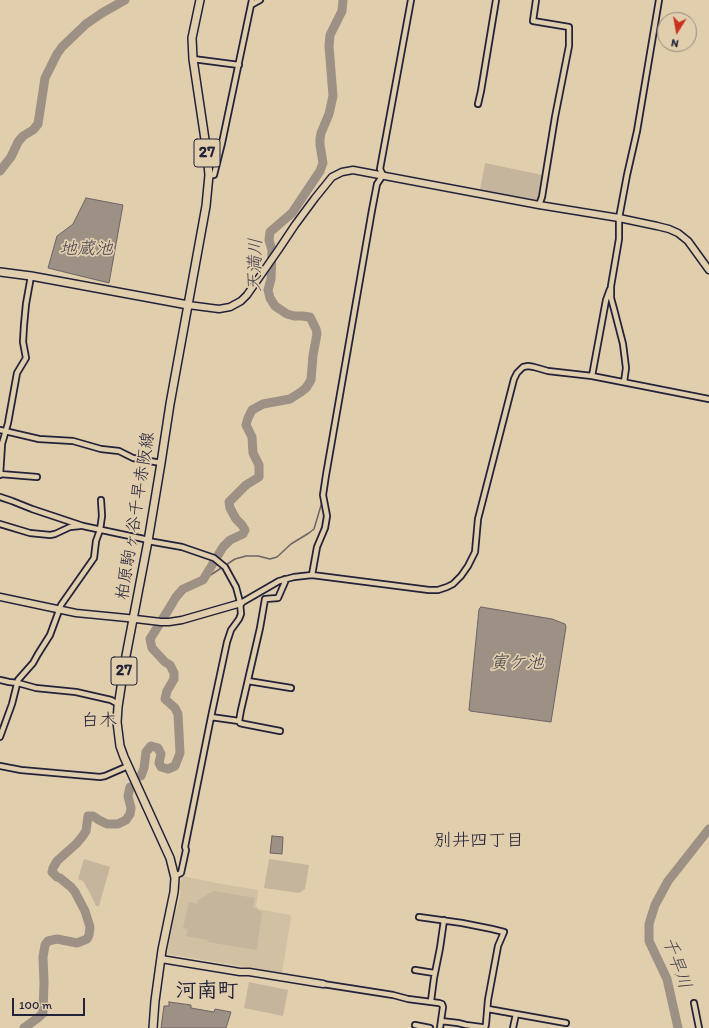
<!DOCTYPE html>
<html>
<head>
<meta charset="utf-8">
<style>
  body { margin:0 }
  #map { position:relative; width:709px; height:1028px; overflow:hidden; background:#e1ceac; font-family:Itim,sans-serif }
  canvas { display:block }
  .north { position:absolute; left:657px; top:12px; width:40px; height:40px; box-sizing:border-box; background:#e1ceac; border:1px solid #95897f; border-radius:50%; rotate:191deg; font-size:11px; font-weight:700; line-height:16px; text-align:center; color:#22223b }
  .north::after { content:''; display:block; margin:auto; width:14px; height:18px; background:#c8321e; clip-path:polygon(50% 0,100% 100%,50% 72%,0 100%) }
  .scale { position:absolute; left:12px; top:998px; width:73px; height:18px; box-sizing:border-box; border:2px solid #22223b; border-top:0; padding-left:5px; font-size:12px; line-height:14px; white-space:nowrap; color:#22223b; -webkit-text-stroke:3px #e1ceac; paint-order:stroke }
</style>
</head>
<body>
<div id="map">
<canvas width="709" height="1028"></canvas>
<div class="north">N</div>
<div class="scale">100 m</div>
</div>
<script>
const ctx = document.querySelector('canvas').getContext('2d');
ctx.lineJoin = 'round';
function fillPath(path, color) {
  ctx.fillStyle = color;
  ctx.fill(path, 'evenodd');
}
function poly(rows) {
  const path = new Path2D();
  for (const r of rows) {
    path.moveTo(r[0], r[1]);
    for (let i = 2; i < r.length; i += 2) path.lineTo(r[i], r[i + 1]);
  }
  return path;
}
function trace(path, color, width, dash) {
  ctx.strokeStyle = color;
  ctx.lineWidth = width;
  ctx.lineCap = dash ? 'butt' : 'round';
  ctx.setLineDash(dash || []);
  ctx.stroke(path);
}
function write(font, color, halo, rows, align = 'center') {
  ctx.font = font + ' Itim,"Klee One",sans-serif';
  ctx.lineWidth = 3.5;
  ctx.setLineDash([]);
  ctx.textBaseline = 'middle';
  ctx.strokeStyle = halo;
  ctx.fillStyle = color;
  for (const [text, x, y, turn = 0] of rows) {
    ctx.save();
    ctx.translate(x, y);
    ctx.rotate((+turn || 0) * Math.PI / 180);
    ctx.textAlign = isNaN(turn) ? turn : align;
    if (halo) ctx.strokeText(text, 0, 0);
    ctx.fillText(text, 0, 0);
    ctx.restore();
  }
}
fillPath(poly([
  [182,876,222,884,258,890,256,906,258,909,290,915,291,917,282,973,167,954,167,953,175,911,177,908,181,892,179,888]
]), '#d2c0a3');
fillPath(poly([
  [485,163,542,175,538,200,480,190],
  [84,859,110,867,99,906,96,906,90,893,83,881,78,879],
  [269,859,309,865,305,889,299,893,264,888],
  [214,891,255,898,253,907,262,912,257,950,207,942,208,940,186,936,188,929,183,928,189,902,197,904,198,900],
  [249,982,288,990,283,1016,244,1008]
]), '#c5b59c');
const water = poly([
  [86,198,123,205,109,283,48,268,57,236,73,224,86,198],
  [481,607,552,619,565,624,566,627,551,722,470,711,469,710,479,609,481,607],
  [272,836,283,837,282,854,270,853,272,836],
  [169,1002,191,1005,191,1008,214,1012,215,1009,231,1012,226,1028,161,1028,164,1006,169,1006,169,1002]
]);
fillPath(water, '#9d9084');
trace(water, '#6c6467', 1);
trace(poly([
  [203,580,235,559,246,556,258,556,270,559,277,557,291,544,309,533,314,529,322,502]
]), '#6c6467', 1.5);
trace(poly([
  [0,171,11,157,18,142,23,136,33,130,38,124,45,78,57,54,62,47,86,24,102,13,125,0],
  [141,776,144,768,146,752,151,746,158,748,161,754,159,763,161,767,168,769,175,766,180,753,178,714,175,708,165,699,167,691,174,679,174,673,170,665,165,662,152,648,150,639,167,612,176,597,183,589,203,580,223,547,230,540,243,534,245,530,242,525,236,519,230,508,229,502,246,485,259,477,259,465,253,453,252,437,246,425,248,418,252,410,263,404,290,399,301,392,306,388,311,380,313,355,317,334,316,329,310,317,302,316,294,316,287,314,275,306,270,298,268,290,271,279,272,250,269,240,270,232,292,213,320,171,323,163,320,145,320,139,321,133,329,114,333,96,329,46,330,35,342,11,343,0],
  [24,1028,39,1017,43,1013,44,982,43,957,45,945,48,941,57,939,77,943,87,939,89,935,90,927,85,911,75,892,71,887,60,878,57,877,52,872,53,868,57,861,76,844,82,837,86,831,88,816,93,816,99,820,107,824,118,824,126,820,130,814,131,808,128,796,130,787],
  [678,1028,667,979,649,941,649,924,655,905,668,881,709,829]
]), '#9d9084', 9);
const minor = poly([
  [536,0,533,21,569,27,569,46,555,117,542,197,539,205],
  [251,5,260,0],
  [193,59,239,65],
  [478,104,481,91,496,0],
  [209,175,214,175,222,143,252,0],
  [592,376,606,300,610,289],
  [624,382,626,368,623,344,614,309,611,298,611,286,619,239,619,218,627,175,637,131,659,0],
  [0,430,39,439,73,441,101,449,119,451,133,458,161,463],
  [0,474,37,477],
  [0,475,2,444,8,423,17,373,26,358,23,342,24,325,26,304,31,276],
  [0,497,12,501,32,509,83,526,144,539,148,541,182,547,214,558,225,567,236,587,240,602,241,614,239,619,231,630,227,642,211,717,185,847,186,850,181,873,175,876],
  [0,524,30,533,50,535,55,534,70,527,80,526],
  [312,575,317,547,325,528,327,516,323,495,326,475,372,210,377,184,383,175,380,169,411,0],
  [241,603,279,581,294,577,312,575,429,590,438,590,447,587,453,584,461,576,468,566,475,552,478,519,514,379,517,373,523,367,528,366,534,367,548,371,592,376,709,399],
  [0,680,9,682,18,683,36,688,76,692,111,700,118,704],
  [248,681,291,688],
  [211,717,239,721,240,723,244,724,280,731],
  [239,721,241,710,260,628,265,599,278,598,285,582,285,579],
  [0,737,12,704,18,680,33,663,38,654,50,635,61,605,94,558,96,541,100,530,102,516,101,500],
  [0,766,21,770,100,777,105,776,128,766],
  [419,917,462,923,492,929,504,932,498,946,488,1000,486,1024,485,1028],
  [415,970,434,973],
  [323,984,393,995,408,999,439,1003,442,1004,443,1007,440,1028],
  [431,1001,434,978,440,948,444,920],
  [694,1003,699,1028],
  [488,1009,566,1023],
  [441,1021,458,1023,466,1025,481,1027,485,1028],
  [415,1025,430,1028],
  [513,1028,516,1014]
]);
const tertiary = poly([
  [188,305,219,309,230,307,241,301,247,295,279,249,295,225,315,198,332,177,342,172,353,170,539,205,619,218,657,226,669,229,678,233,688,241,709,270],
  [0,597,76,613,127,618,161,622,169,622,182,620,241,603],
  [161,959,240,972,249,972,323,984]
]);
const secondary = poly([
  [0,272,31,276,188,305]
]);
const primary = poly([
  [153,1028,155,1001,162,950,174,892,175,878,170,858,124,757,120,746,117,722,118,707,125,661,148,541,161,463,170,404,206,206,209,175,207,153,193,59,192,38,200,0]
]);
trace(minor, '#22223b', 8);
trace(tertiary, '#22223b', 9);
trace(secondary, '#22223b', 10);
trace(primary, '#22223b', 10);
trace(minor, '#e1ceac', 4.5);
trace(tertiary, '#e1ceac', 6);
trace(secondary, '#e1ceac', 7);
trace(primary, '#e1ceac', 7);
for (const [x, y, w] of [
  [207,153,26],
  [124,671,26]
]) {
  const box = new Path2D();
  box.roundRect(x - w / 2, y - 14, w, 28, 3);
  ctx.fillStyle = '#e1ceac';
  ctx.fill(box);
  trace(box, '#22223b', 1);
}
write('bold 16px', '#22223b', null, [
  ["27",207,153],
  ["27",124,671]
]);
write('17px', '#22223b', '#e1ceac', [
  ["柏原駒ヶ谷千早赤阪線",136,516,-81]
]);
write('italic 18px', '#413e4d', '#e1ceac', [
  ["地蔵池",86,249],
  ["天満川",256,265,-89],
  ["寅ケ池",517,663],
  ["千早川",676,963,71]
]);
write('18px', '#22223b', '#e1ceac', [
  ["白木",99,721],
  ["別井四丁目",479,841]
]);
write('bold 21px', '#22223b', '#e1ceac', [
  ["河南町",207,992]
]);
</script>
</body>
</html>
